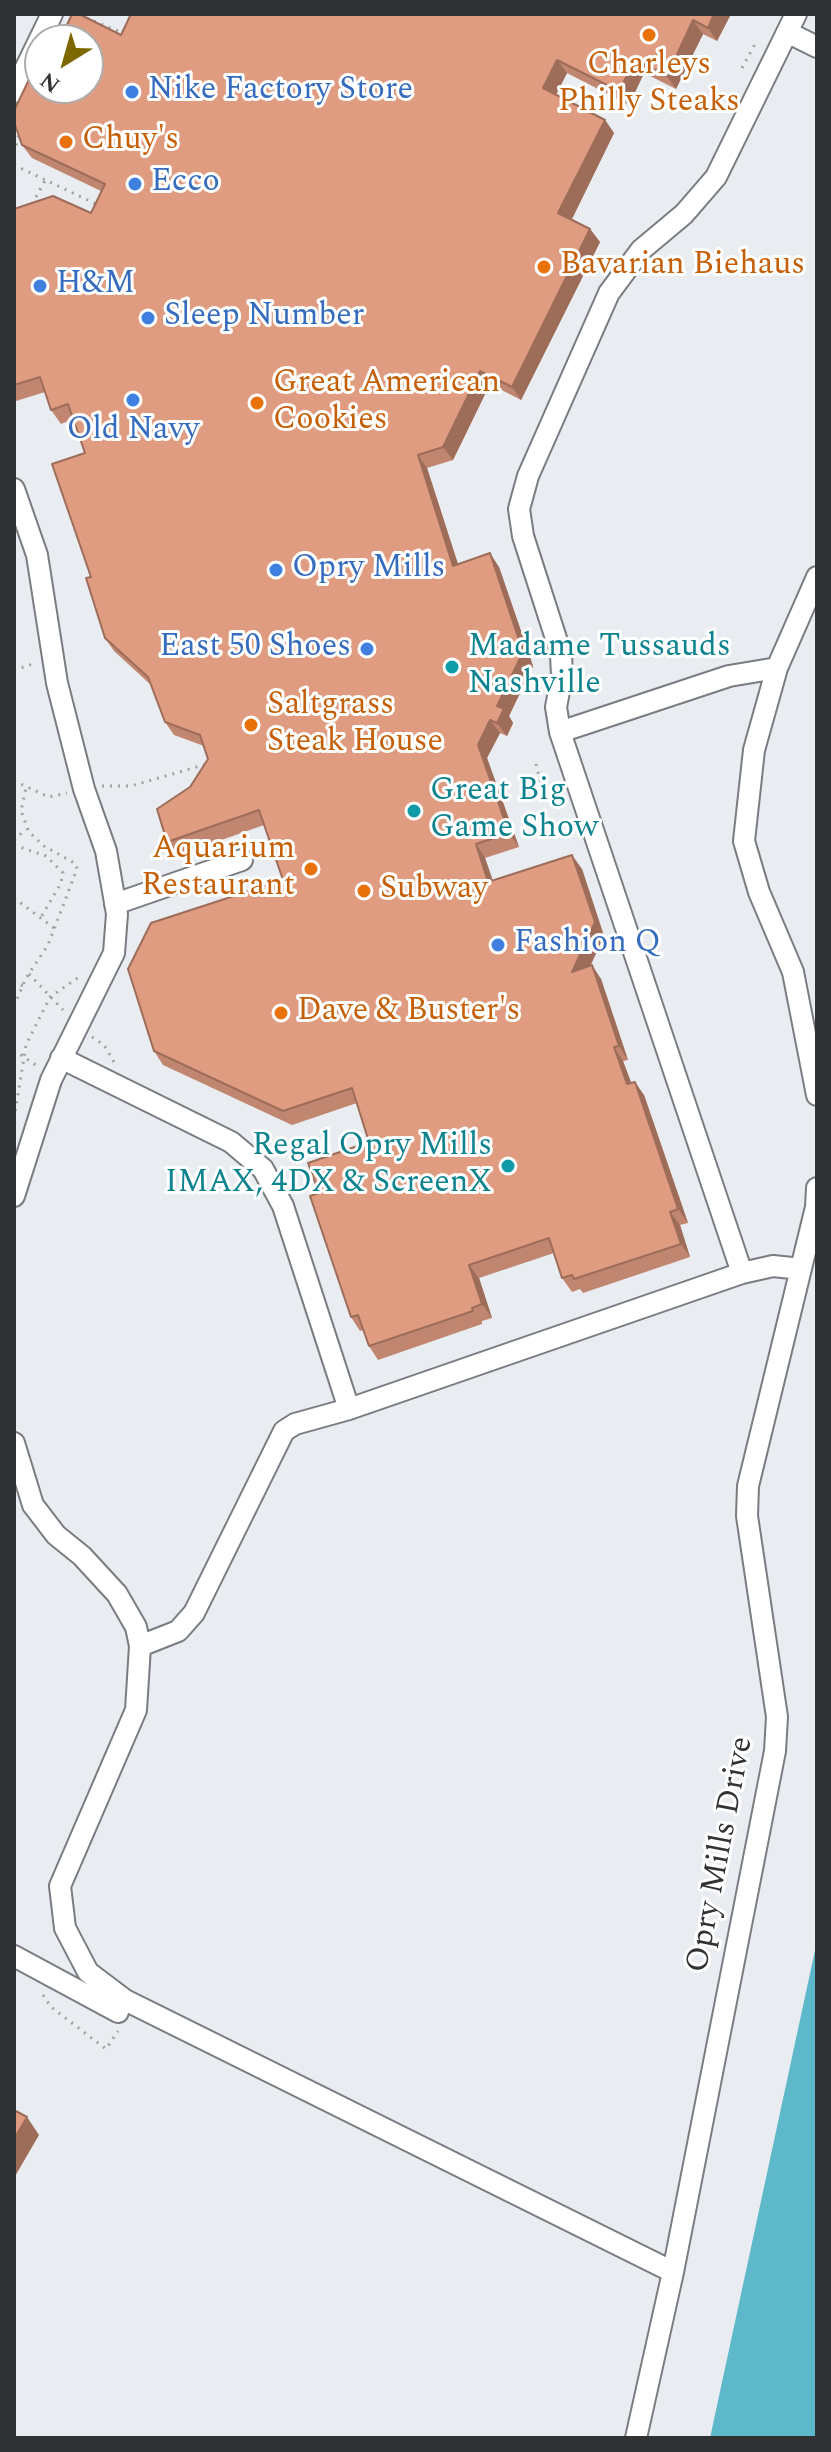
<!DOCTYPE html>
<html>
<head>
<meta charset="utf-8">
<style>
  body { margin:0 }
  #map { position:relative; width:831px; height:2452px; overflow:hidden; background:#e9ecf0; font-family:Spectral,serif }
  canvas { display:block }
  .frame { position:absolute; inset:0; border:16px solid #313234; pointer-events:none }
  .north { position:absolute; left:24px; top:24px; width:80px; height:80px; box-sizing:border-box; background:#fff; border:2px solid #adadae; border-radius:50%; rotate:217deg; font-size:22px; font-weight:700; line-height:32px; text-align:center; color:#313234 }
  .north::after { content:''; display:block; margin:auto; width:28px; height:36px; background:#7d6800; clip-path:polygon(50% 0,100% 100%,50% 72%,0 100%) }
</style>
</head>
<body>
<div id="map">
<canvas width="831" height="2452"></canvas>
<div class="frame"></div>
<div class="north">N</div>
</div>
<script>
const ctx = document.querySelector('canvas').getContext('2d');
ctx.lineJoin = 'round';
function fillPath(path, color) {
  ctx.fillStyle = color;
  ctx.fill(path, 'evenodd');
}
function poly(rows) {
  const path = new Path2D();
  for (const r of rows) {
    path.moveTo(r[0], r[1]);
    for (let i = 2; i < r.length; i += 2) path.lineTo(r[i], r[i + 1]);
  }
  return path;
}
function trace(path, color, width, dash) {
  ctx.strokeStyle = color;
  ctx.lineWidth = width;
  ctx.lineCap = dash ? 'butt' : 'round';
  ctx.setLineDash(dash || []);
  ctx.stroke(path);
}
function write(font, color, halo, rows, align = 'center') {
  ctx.font = font + ' Spectral,serif';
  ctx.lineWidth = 6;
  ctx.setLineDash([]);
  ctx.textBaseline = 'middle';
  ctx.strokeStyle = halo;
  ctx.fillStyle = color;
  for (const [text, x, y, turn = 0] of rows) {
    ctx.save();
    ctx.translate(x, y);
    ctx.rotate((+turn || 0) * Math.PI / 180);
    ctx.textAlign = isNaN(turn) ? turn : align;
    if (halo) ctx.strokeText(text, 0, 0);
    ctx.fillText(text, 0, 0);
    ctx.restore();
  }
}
fillPath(poly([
  [817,1941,817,2438,710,2438]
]), '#5db8c9');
const minor = poly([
  [787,32,817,47],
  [14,92,52,14],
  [14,489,37,555,57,683,84,789,106,851,117,914,114,953,51,1080,14,1196],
  [817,577,777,668,754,750,744,841,759,892,793,972,817,1095],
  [560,732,729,676,777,668],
  [115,904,242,860],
  [61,1058,231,1142,263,1169,283,1206,349,1409,742,1273,773,1266,801,1269],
  [742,1273,560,732,556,707,562,676,561,654,523,536,519,509,528,476,609,293,641,250,684,214,716,177,796,14],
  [14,1443,33,1505,56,1535,82,1556,117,1594,136,1627,140,1646,136,1710,60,1886,65,1928,88,1972,125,2000,673,2272],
  [140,1646,178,1631,194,1613,284,1431,295,1424,349,1409],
  [14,1956,118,2012],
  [636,2438,673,2272,775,1751,777,1717,747,1516,748,1486,816,1207,817,1188]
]);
trace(minor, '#797c80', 24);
trace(poly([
  [79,15,123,33],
  [742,68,755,44],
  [14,153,19,134],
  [14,165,98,205],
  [32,204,46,179],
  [14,670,33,664],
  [536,764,544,796,562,800],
  [14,781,49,797,67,793],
  [102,786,131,786,207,764],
  [14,840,26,829],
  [14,845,46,856,63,873,61,883,40,919],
  [14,898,54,928],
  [29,974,63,1010],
  [14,981,23,986],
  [14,1006,26,978,48,945,77,869,76,864,44,846,29,832,21,811,26,788],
  [92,1037,104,1045,114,1062],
  [14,1050,37,1066],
  [14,1119,26,1045,50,997,79,977],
  [43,1995,51,2007,106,2049,118,2031]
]), '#9fa1a4', 3, [2, 6]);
trace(minor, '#fff', 20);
fillPath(poly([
  [731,14,717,41,703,34,676,89,644,73,629,105,567,73,556,95,605,120,614,133,572,219,590,229,600,242,521,400,490,384,453,460,427,468,458,564,499,567,533,666,509,716,513,723,507,736,500,733,487,758,519,847,485,858,493,881,582,869,604,936,590,966,601,979,628,1060,623,1061,631,1083,644,1095,688,1223,680,1225,690,1257,583,1293,580,1289,572,1292,562,1278,554,1253,479,1278,492,1318,482,1321,482,1324,378,1360,369,1346,363,1330,360,1331,351,1317,319,1193,369,1142,357,1103,292,1125,163,1065,154,1051,283,880,264,825,176,856,167,842,190,787,208,759,204,746,174,735,165,722,151,685,114,651,105,638,91,577,85,453,73,419,61,424,51,410,45,392,16,401,14,400,14,209,91,213,101,191,32,158,22,145,40,88,121,35]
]), '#c1866f');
fillPath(poly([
  [714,14,731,14,717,41,708,28],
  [693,20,703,34,676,89,667,76],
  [557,60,567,73,552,102,543,88],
  [635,60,644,73,629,105,619,91],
  [605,120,614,133,568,227,558,213],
  [590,229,600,242,521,400,512,387],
  [480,371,490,384,453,460,443,447],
  [418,455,427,468,463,580,453,566],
  [490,553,499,567,533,666,509,716,513,723,507,736,497,723],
  [490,720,500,733,487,758,519,847,509,833,478,745],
  [476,844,485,858,498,896,488,882],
  [572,855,582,869,604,936,581,986,572,972],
  [592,965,601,979,628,1060,619,1046],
  [614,1047,623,1061,637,1098,627,1084],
  [635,1082,644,1095,688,1223,678,1209],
  [670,1212,680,1225,690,1257,681,1244],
  [469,1265,479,1278,492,1318,482,1304],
  [27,2117,39,2135,14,2178,14,2139]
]), '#9d6d5a');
const building = poly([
  [72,14,79,14,121,35,131,14,714,14,708,28,693,20,667,76,635,60,619,91,557,60,543,88,605,120,558,213,590,229,512,387,480,371,443,447,418,455,453,566,490,553,523,652,497,706,504,709,497,723,490,720,478,745,509,833,476,844,488,882,572,855,595,922,572,972,592,965,619,1046,614,1047,627,1084,635,1082,678,1209,670,1212,681,1244,574,1279,572,1275,562,1278,549,1238,469,1265,482,1304,472,1308,473,1311,369,1346,358,1315,351,1317,310,1196,319,1193,308,1163,369,1142,352,1088,283,1111,154,1051,128,969,151,923,283,880,259,810,167,842,157,809,190,787,208,759,200,735,165,722,148,677,105,638,86,578,91,577,52,464,85,453,68,404,51,410,40,377,14,385,14,209,53,196,91,213,105,184,22,145,14,122,14,111,33,71,40,74,40,88,88,88,88,40,60,40,72,14],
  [14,2110,27,2117,14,2139,14,2110]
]);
fillPath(building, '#e09c81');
trace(building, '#9d6d5a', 2);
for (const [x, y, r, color] of [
  [649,35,8,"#e8710a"],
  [132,92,8,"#3f7fe0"],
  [66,142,8,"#e8710a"],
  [135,184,8,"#3f7fe0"],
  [544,267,8,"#e8710a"],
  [40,286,8,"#3f7fe0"],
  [148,318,8,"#3f7fe0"],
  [133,400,8,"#3f7fe0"],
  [257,403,8,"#e8710a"],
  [276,570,8,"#3f7fe0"],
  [367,649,8,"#3f7fe0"],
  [452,667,8,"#0f9aa8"],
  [251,725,8,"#e8710a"],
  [414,811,8,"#0f9aa8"],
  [311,869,8,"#e8710a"],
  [364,891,8,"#e8710a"],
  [498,945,8,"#3f7fe0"],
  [281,1013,8,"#e8710a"],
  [508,1166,8,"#0f9aa8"]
]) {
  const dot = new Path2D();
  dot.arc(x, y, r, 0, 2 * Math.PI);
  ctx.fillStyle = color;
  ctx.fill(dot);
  trace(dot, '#fff', 3);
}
write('32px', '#c56008', '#fff', [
  ["Charleys",649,67,"center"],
  ["Philly Steaks",649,104,"center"],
  ["Chuy's",82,142],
  ["Bavarian Biehaus",560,267],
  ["Great American",273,385],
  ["Cookies",273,422],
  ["Saltgrass",267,707],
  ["Steak House",267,744],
  ["Aquarium",295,851,"right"],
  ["Restaurant",295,888,"right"],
  ["Subway",380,891],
  ["Dave & Buster's",297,1013]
], 'left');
write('32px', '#366cbe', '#fff', [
  ["Nike Factory Store",148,92],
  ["Ecco",151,184],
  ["H&M",56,286],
  ["Sleep Number",164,318],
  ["Old Navy",133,432,"center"],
  ["Opry Mills",292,570],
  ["East 50 Shoes",351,649,"right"],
  ["Fashion Q",514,945]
], 'left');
write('32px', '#0d838f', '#fff', [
  ["Madame Tussauds",468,649],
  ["Nashville",468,686],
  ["Great Big",430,793],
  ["Game Show",430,830],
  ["Regal Opry Mills",492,1148,"right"],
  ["IMAX, 4DX & ScreenX",492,1185,"right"]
], 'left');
write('32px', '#313234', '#fff', [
  ["Opry Mills Drive",722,1855,-79]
]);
</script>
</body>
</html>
